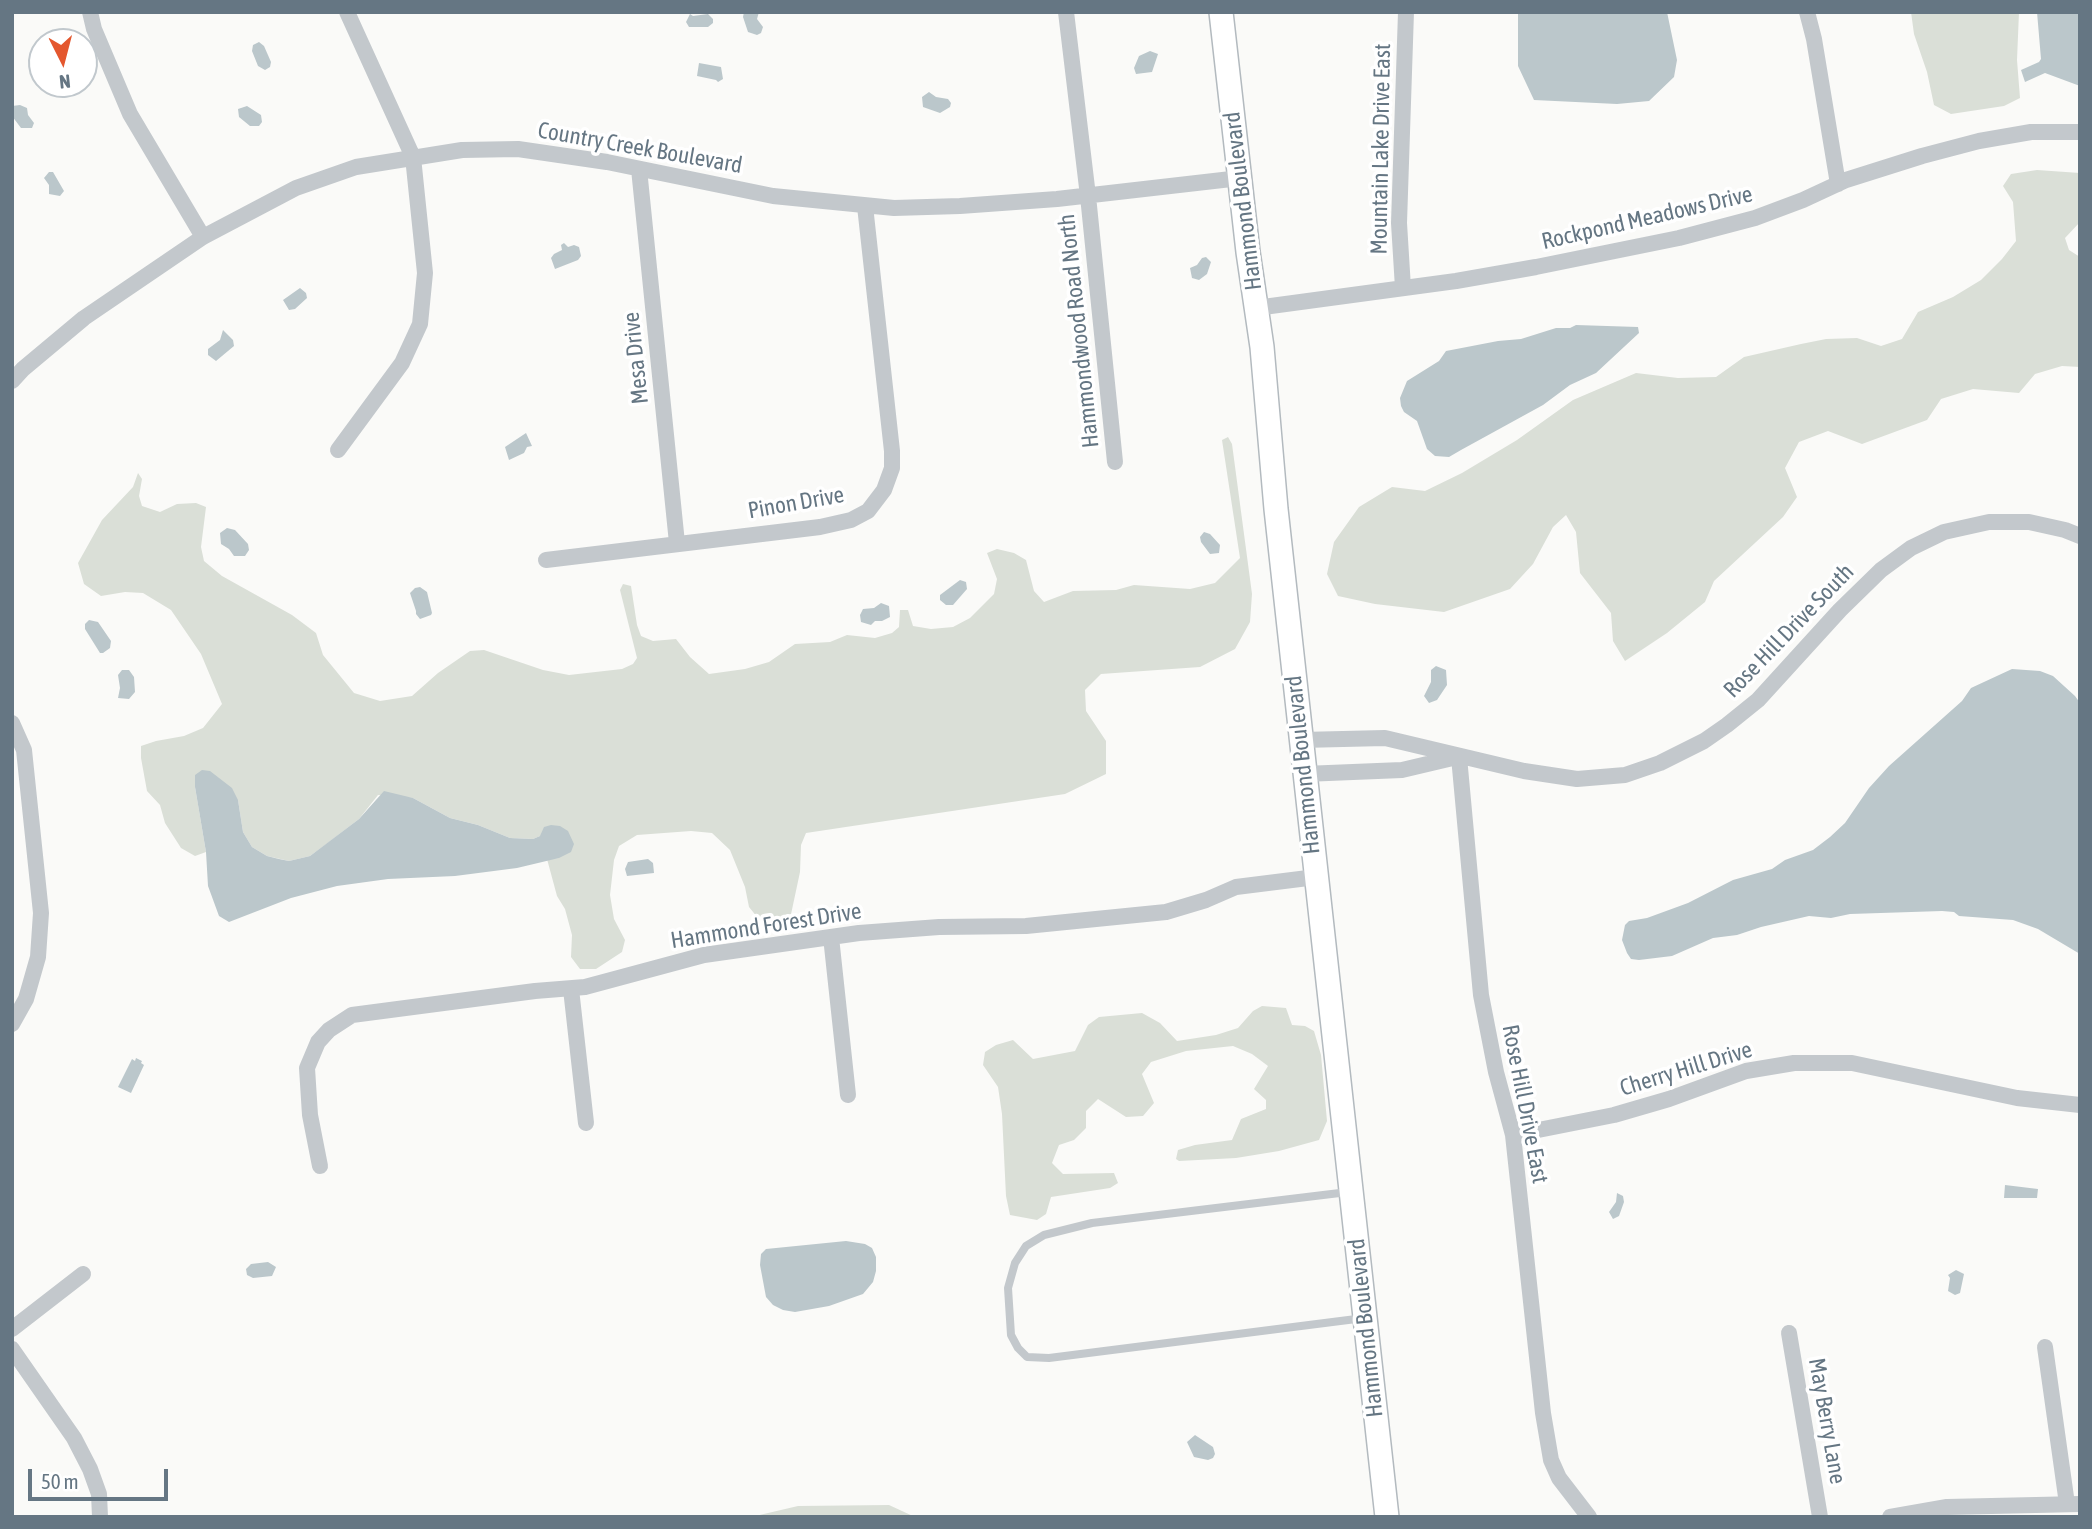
<!DOCTYPE html>
<html>
<head>
<meta charset="utf-8">
<style>
  body { margin:0 }
  #map { position:relative; width:2092px; height:1529px; overflow:hidden; background:#fafaf8; font-family:"Asap Condensed",sans-serif }
  canvas { display:block }
  .frame { position:absolute; inset:0; border:14px solid #657683; pointer-events:none }
  .north { position:absolute; left:28px; top:28px; width:70px; height:70px; box-sizing:border-box; background:#fff; border:2px solid #c1c8cd; border-radius:50%; rotate:174deg; font-size:19px; font-weight:700; line-height:28px; text-align:center; color:#657683 }
  .north::after { content:''; display:block; margin:auto; width:24px; height:32px; background:#e4572e; clip-path:polygon(50% 0,100% 100%,50% 72%,0 100%) }
  .scale { position:absolute; left:28px; top:1469px; width:140px; height:32px; box-sizing:border-box; border:4px solid #657683; border-top:0; padding-left:9px; font-size:21px; line-height:24px; white-space:nowrap; color:#657683; -webkit-text-stroke:5px #fff; paint-order:stroke }
</style>
</head>
<body>
<div id="map">
<canvas width="2092" height="1529"></canvas>
<div class="frame"></div>
<div class="north">N</div>
<div class="scale">50 m</div>
</div>
<script>
const ctx = document.querySelector('canvas').getContext('2d');
ctx.lineJoin = 'round';
function fillPath(path, color) {
  ctx.fillStyle = color;
  ctx.fill(path, 'evenodd');
}
function poly(rows) {
  const path = new Path2D();
  for (const r of rows) {
    path.moveTo(r[0], r[1]);
    for (let i = 2; i < r.length; i += 2) path.lineTo(r[i], r[i + 1]);
  }
  return path;
}
function trace(path, color, width, dash) {
  ctx.strokeStyle = color;
  ctx.lineWidth = width;
  ctx.lineCap = dash ? 'butt' : 'round';
  ctx.setLineDash(dash || []);
  ctx.stroke(path);
}
function write(font, color, halo, rows, align = 'center') {
  ctx.font = font + ' "Asap Condensed",sans-serif';
  ctx.lineWidth = 7;
  ctx.setLineDash([]);
  ctx.textBaseline = 'middle';
  ctx.strokeStyle = halo;
  ctx.fillStyle = color;
  for (const [text, x, y, turn = 0] of rows) {
    ctx.save();
    ctx.translate(x, y);
    ctx.rotate((+turn || 0) * Math.PI / 180);
    ctx.textAlign = isNaN(turn) ? turn : align;
    if (halo) ctx.strokeText(text, 0, 0);
    ctx.fillText(text, 0, 0);
    ctx.restore();
  }
}
fillPath(poly([
  [1911,12,2019,12,2017,60,2020,98,2004,106,1951,114,1934,105,1927,72,1914,34],
  [2037,170,2080,173,2080,222,2065,238,2069,250,2080,257,2080,367,2062,366,2035,374,2019,393,1973,389,1941,399,1927,420,1862,444,1828,431,1799,442,1785,468,1797,497,1783,517,1714,581,1705,602,1667,633,1625,661,1613,641,1611,613,1580,573,1576,532,1566,515,1553,527,1533,564,1510,589,1444,612,1375,604,1338,596,1327,574,1334,542,1359,507,1392,487,1425,491,1462,473,1517,440,1573,400,1636,373,1678,378,1716,377,1744,357,1801,344,1826,339,1857,338,1881,346,1902,339,1918,312,1953,297,1981,280,2002,259,2016,241,2013,202,2003,186,2011,174],
  [1228,437,1232,444,1252,594,1250,622,1235,649,1200,667,1101,674,1085,690,1086,711,1106,741,1106,774,1065,794,806,833,801,845,800,872,790,919,783,927,766,928,749,907,745,887,730,850,712,833,691,831,637,835,619,846,614,860,610,895,614,919,625,940,622,952,596,969,580,969,571,957,572,935,565,909,557,896,547,859,559,858,540,836,533,839,510,838,478,825,450,818,413,798,378,795,359,819,329,842,310,856,289,861,267,856,252,847,243,832,238,800,195,787,206,852,195,856,181,848,165,823,160,805,147,791,141,758,141,746,156,741,184,736,203,728,222,704,201,654,171,610,143,593,125,592,101,596,84,584,78,563,102,520,133,487,138,473,142,479,139,496,142,506,160,512,177,504,196,503,206,507,201,547,204,561,222,576,292,615,316,633,323,655,354,693,380,701,412,696,438,673,470,651,484,650,543,670,569,675,622,669,633,664,637,658,620,590,623,584,631,586,637,625,641,636,653,641,676,639,690,657,709,674,745,669,769,662,795,644,830,642,847,635,875,638,892,633,899,627,900,610,908,610,913,626,931,629,953,627,970,618,994,594,997,579,987,553,997,549,1014,553,1026,560,1034,591,1044,602,1073,591,1116,590,1134,585,1190,589,1215,583,1240,558,1222,440],
  [1262,1006,1286,1008,1292,1025,1305,1026,1314,1031,1321,1055,1327,1121,1319,1140,1279,1151,1236,1158,1179,1161,1176,1159,1178,1150,1195,1145,1232,1140,1241,1119,1266,1109,1266,1100,1254,1089,1268,1066,1252,1054,1233,1046,1186,1051,1151,1062,1142,1074,1154,1103,1143,1116,1126,1117,1098,1099,1086,1111,1086,1128,1074,1140,1059,1145,1052,1163,1063,1174,1114,1173,1118,1183,1110,1188,1051,1197,1046,1214,1037,1220,1010,1215,1006,1196,1002,1114,998,1087,983,1065,985,1052,996,1045,1013,1040,1033,1059,1075,1051,1088,1025,1099,1017,1142,1013,1160,1023,1177,1041,1216,1035,1238,1028,1253,1011],
  [889,1505,915,1517,751,1517,798,1506]
]), '#dadfd7');
fillPath(poly([
  [744,12,759,12,757,19,763,27,761,33,757,35,748,32,743,17],
  [1518,12,1667,12,1677,60,1674,77,1649,101,1617,104,1534,100,1518,66],
  [2037,12,2080,12,2080,86,2045,73,2025,82,2021,70,2039,62,2041,59],
  [690,14,693,16,708,14,713,19,713,23,708,27,689,27,686,22],
  [259,42,264,46,271,62,270,67,265,70,258,66,252,51,253,45],
  [1150,51,1158,54,1152,72,1136,74,1134,68,1139,56],
  [699,63,721,67,723,79,718,82,716,80,697,76],
  [929,92,936,97,948,99,951,103,950,107,940,113,923,107,922,97],
  [20,105,27,108,28,115,34,123,32,128,21,128,12,116,12,106],
  [247,106,261,115,262,122,259,126,250,126,239,117,238,109],
  [49,172,53,172,64,191,60,196,49,194,49,185,44,178],
  [564,243,568,247,574,245,579,247,581,256,578,260,555,269,551,258,554,254,562,250,561,245],
  [1206,257,1211,262,1207,274,1199,280,1192,278,1190,268,1197,265,1202,258],
  [300,288,306,293,307,298,295,309,289,310,283,300],
  [1576,325,1638,327,1639,333,1596,373,1570,385,1543,405,1461,450,1449,457,1435,456,1427,449,1417,421,1404,412,1401,406,1400,398,1407,381,1439,361,1446,351,1498,341,1521,339,1556,328,1570,328],
  [223,330,233,340,234,346,216,361,208,355,208,349,220,340],
  [526,433,532,446,527,447,524,453,509,460,505,447],
  [227,528,235,530,248,544,249,550,245,556,234,556,229,549,221,544,220,533],
  [1204,532,1210,534,1220,545,1219,553,1210,554,1201,542,1200,537],
  [960,580,966,582,967,589,953,605,946,605,940,600,940,595],
  [420,587,427,592,432,613,431,615,420,619,416,614,416,611,410,593,415,588],
  [881,603,889,606,890,617,882,621,875,621,871,625,861,622,860,615,863,609,874,608],
  [89,620,98,622,111,641,110,648,103,653,100,653,85,629,85,624],
  [1436,666,1446,670,1447,685,1437,700,1429,703,1424,696,1431,682,1431,670],
  [2012,669,2040,671,2053,676,2075,696,2080,703,2080,954,2038,929,2013,920,1959,916,1954,912,1942,911,1850,914,1831,918,1809,916,1761,927,1737,935,1713,938,1672,956,1639,960,1631,959,1627,953,1622,940,1625,925,1629,921,1647,918,1688,903,1733,880,1772,869,1785,860,1813,850,1830,837,1845,823,1869,788,1889,766,1962,701,1971,688],
  [122,670,129,670,134,677,135,692,129,699,118,698,120,688,118,675],
  [202,770,210,771,232,788,238,800,243,832,252,847,267,856,279,859,289,861,310,856,359,819,384,791,413,798,450,818,478,825,510,838,533,839,540,836,544,827,551,825,560,826,568,831,574,844,571,852,559,858,517,868,455,876,388,879,337,886,291,898,229,922,219,916,208,886,206,852,195,787,195,775],
  [648,859,653,863,654,873,627,876,625,869,628,862],
  [136,1058,142,1061,141,1063,144,1065,131,1093,118,1087,132,1059,135,1061],
  [2005,1185,2038,1189,2037,1198,2004,1198],
  [1617,1193,1623,1196,1624,1202,1619,1216,1613,1219,1609,1212,1616,1202],
  [846,1241,865,1244,872,1248,876,1257,876,1271,873,1282,863,1294,829,1306,795,1312,783,1310,773,1305,766,1297,760,1265,761,1254,766,1249],
  [268,1262,276,1267,272,1276,253,1278,247,1275,246,1269,251,1264],
  [1956,1270,1964,1274,1960,1293,1955,1295,1948,1291,1950,1278,1948,1275],
  [1195,1435,1213,1447,1215,1454,1213,1458,1208,1460,1194,1457,1187,1442]
]), '#bbc7cb');
const secondary = poly([
  [1221,12,1248,252,1262,347,1276,509,1387,1517]
]);
trace(secondary, '#b3babf', 26);
trace(poly([
  [1348,1192,1092,1223,1044,1235,1026,1246,1015,1263,1008,1288,1011,1335,1018,1348,1027,1357,1049,1358,1364,1318]
]), '#c3c8cc', 8);
trace(poly([
  [90,12,94,29,130,114,203,237],
  [1066,12,1088,196,1115,462],
  [1807,12,1814,39,1838,184],
  [639,169,677,543],
  [1403,288,1399,223,1406,12],
  [1256,308,1456,281,1536,267,1679,238,1755,218,1803,200,1846,180,1922,156,1979,141,2031,132,2080,132],
  [12,381,23,369,84,318,203,237,296,188,356,167,462,150,518,149,607,162,773,196,894,208,960,206,1057,199,1240,178],
  [338,450,402,363,420,324,425,273,413,157,347,12],
  [546,560,820,527,851,520,868,511,884,490,892,468,892,451,865,206],
  [12,723,24,750,41,913,38,957,26,999,12,1024],
  [1301,740,1385,738,1524,771,1577,779,1625,775,1660,763,1704,741,1727,725,1758,700,1840,610,1881,570,1911,548,1944,532,1989,522,2029,522,2065,530,2080,536],
  [1459,757,1481,995,1496,1072,1513,1135,1543,1413,1551,1460,1559,1478,1589,1517],
  [1304,774,1402,770,1457,757],
  [831,937,848,1095],
  [571,989,586,1123],
  [1513,1135,1614,1115,1669,1099,1746,1071,1794,1063,1852,1063,2017,1098,2080,1105],
  [320,1166,310,1115,307,1068,318,1042,329,1030,352,1015,535,991,585,987,704,955,859,933,939,927,1026,926,1166,912,1206,900,1236,887,1316,877],
  [12,1329,83,1274],
  [1789,1333,1820,1517],
  [2045,1347,2067,1504],
  [12,1349,74,1438,90,1469,99,1494,100,1517],
  [1890,1517,1947,1507,2080,1504]
]), '#c3c8cc', 16);
trace(secondary, '#fff', 23);
write('23px', '#657683', '#fff', [
  ["Country Creek Boulevard",640,148,10],
  ["Mountain Lake Drive East",1381,149,-89],
  ["Hammond Boulevard",1243,201,-97],
  ["Rockpond Meadows Drive",1647,218,-13],
  ["Hammondwood Road North",1079,331,-96],
  ["Mesa Drive",636,358,-96],
  ["Pinon Drive",796,503,-10],
  ["Rose Hill Drive South",1789,631,-46],
  ["Hammond Boulevard",1303,765,-96],
  ["Hammond Forest Drive",766,926,-9],
  ["Cherry Hill Drive",1686,1069,-17],
  ["Rose Hill Drive East",1525,1104,79],
  ["Hammond Boulevard",1366,1328,-96],
  ["May Berry Lane",1827,1421,80]
]);
</script>
</body>
</html>
